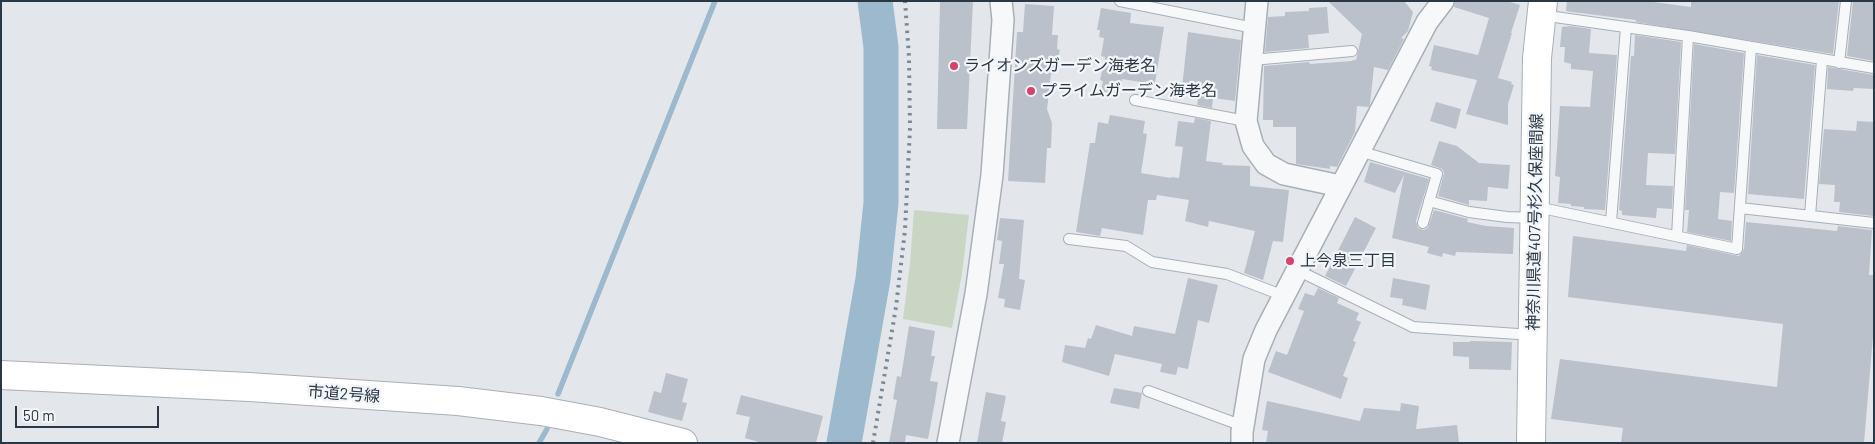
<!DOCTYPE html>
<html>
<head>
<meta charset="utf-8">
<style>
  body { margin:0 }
  #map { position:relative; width:1875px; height:444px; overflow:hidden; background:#e3e7ec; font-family:Barlow,sans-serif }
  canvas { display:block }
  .frame { position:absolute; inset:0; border:2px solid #2a3745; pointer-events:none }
  .scale { position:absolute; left:15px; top:406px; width:144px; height:22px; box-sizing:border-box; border:2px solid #2a3745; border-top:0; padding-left:6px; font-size:15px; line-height:18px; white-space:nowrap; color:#2a3745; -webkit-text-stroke:4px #f3f6f9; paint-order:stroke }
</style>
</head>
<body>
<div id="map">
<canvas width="1875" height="444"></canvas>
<div class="frame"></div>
<div class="scale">50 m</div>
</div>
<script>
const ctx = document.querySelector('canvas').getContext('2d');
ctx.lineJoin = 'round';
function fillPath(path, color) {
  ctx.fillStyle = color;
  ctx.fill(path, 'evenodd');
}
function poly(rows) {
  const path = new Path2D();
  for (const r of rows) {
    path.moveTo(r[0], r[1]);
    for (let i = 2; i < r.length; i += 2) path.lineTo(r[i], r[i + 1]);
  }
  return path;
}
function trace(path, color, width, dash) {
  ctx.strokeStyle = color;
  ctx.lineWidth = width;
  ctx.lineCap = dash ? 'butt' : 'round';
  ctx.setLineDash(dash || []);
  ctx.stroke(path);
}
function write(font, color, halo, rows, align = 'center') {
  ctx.font = font + ' Barlow,"Noto Sans JP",sans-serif';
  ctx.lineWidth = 4.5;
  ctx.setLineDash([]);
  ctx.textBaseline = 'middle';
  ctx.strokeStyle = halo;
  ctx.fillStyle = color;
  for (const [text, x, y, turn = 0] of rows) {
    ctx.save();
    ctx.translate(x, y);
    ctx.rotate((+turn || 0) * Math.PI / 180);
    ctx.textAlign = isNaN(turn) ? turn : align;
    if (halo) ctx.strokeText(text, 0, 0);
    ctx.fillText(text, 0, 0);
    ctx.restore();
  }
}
fillPath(poly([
  [914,210,969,215,962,274,952,328,903,319,910,263]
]), '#cad6c4');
trace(poly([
  [558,394,715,1],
  [539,443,547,429]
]), '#9db9cd', 5.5);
trace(poly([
  [844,443,873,279,881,203,881,47,875,1]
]), '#9db9cd', 35);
fillPath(poly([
  [973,1,967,129,937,129,940,2],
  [1328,1,1404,1,1413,12,1408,31,1401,38,1404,39,1388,70,1374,67,1370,104,1369,107,1357,106,1355,132,1337,167,1330,166,1330,169,1296,164,1296,127,1273,127,1273,120,1263,120,1264,66,1309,62,1310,64,1352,61,1353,60,1356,60,1362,34],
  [1455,1,1507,1,1520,5,1511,33,1512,33,1498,78,1512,82,1511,84,1514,85,1508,104,1508,125,1466,114,1477,80,1431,70,1432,67,1429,66,1434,45,1478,55,1489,18,1454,7],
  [1567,1,1646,1,1691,7,1691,1,1839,1,1833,54,1636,22,1636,20,1572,12,1566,11],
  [1853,1,1874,1,1874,61,1847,56],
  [1025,4,1054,6,1052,35,1058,35,1057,49,1060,50,1054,74,1051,74,1047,109,1052,123,1051,148,1047,148,1045,183,1008,181,1017,32,1023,32],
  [1327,7,1329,33,1308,35,1309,48,1265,52,1268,17,1285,16,1285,12,1309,11,1309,8],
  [1101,8,1131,13,1130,23,1164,27,1155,83,1146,81,1146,83,1122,79,1119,95,1101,91,1103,81,1100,80,1105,57,1101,56,1104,38,1099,37,1100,30,1097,30],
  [1570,26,1591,29,1589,53,1617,55,1605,210,1584,209,1584,207,1571,206,1571,204,1558,203,1560,177,1555,176,1560,106,1590,107,1593,71,1571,69,1571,64,1564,62,1565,47,1560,47,1562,27],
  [1188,32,1241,40,1235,101,1213,98,1212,108,1197,105,1199,94,1187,92,1188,90,1182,88],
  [1635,35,1681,42,1675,154,1648,153,1646,185,1673,186,1672,209,1657,208,1656,218,1622,215,1622,211,1619,210,1631,56,1634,56],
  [1694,44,1744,53,1734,193,1720,192,1718,219,1732,221,1731,241,1687,232,1689,210,1685,210],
  [1757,55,1815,65,1804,199,1748,194],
  [1828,67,1874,75,1874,89,1854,88,1853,91,1827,89],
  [1436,102,1461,109,1456,129,1430,121],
  [1110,115,1145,121,1143,133,1147,134,1141,173,1171,178,1171,177,1179,178,1183,147,1175,146,1178,121,1194,123,1195,118,1211,121,1206,161,1223,163,1222,165,1250,166,1250,186,1289,190,1283,242,1273,241,1263,280,1244,273,1255,231,1209,221,1208,227,1185,221,1189,200,1157,195,1156,200,1148,200,1143,235,1102,228,1100,236,1076,232,1090,143,1095,143,1098,122,1108,124],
  [1857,121,1874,122,1873,216,1839,212,1840,202,1834,202,1835,185,1819,184,1824,129,1856,131],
  [1439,141,1457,146,1479,163,1510,165,1508,189,1488,187,1487,201,1469,200,1469,205,1438,196,1444,173,1442,169,1431,165],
  [1370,162,1429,179,1416,221,1418,228,1424,230,1428,228,1434,210,1468,219,1467,222,1486,226,1514,228,1513,254,1456,252,1455,256,1443,253,1442,257,1427,253,1429,247,1392,238,1404,175,1395,193,1364,182],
  [1355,217,1376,228,1346,286,1325,276],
  [1000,218,1024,220,1019,279,1025,280,1020,310,1004,307,1005,299,998,298,1004,264,999,264,1002,241,997,240],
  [1746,222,1837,231,1838,226,1872,230,1869,275,1874,275,1874,324,1864,443,1621,443,1623,428,1551,419,1560,359,1777,387,1783,324,1568,297,1573,236,1686,251,1687,245,1739,256,1744,249],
  [1188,278,1218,285,1209,323,1198,320,1188,369,1178,367,1176,375,1160,372,1162,364,1115,354,1109,376,1062,362,1065,345,1085,348,1088,338,1091,339,1096,325,1132,336,1134,326,1175,334],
  [1393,278,1430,285,1426,310,1402,305,1403,299,1390,297],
  [1318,288,1339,298,1337,303,1359,313,1356,320,1361,322,1353,341,1356,342,1343,376,1348,378,1341,399,1268,372,1276,351,1287,355,1304,311,1298,309,1305,293,1314,296],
  [909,326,935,331,931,356,935,356,930,381,938,382,935,401,928,439,906,435,905,443,889,443,897,400,893,399,897,376,901,377],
  [1470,341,1512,342,1511,370,1469,369,1469,357,1453,356,1453,342,1470,342],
  [666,373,688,379,682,402,687,403,682,421,648,412,654,391,661,393],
  [1114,388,1142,393,1139,409,1110,403],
  [986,392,1006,396,1001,421,1006,422,1002,443,977,443],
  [741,395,823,416,816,443,762,443,745,438,750,417,736,414],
  [1267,401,1360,421,1364,408,1400,411,1401,403,1419,406,1416,429,1457,425,1459,443,1266,443,1268,431,1262,430]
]), '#bac1ca');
const lane = poly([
  [1120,1,1254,28],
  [1541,15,1688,36,1874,68],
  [1252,60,1352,51],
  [1839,63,1846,1],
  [1135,100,1246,121],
  [1359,151,1437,174,1423,223],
  [1429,201,1469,212,1507,217,1534,218],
  [1537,207,1737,249,1751,47],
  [1740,208,1874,223],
  [1810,216,1822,60],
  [1611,222,1626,27],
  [1677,236,1688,36],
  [1069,239,1126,246,1152,262,1227,274,1284,296],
  [1297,270,1413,327,1533,335],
  [1148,391,1243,426]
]);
const street = poly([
  [1257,1,1246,121,1253,146,1266,164,1284,174,1340,186],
  [948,443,976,294,992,175,1003,20,1001,1],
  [1242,443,1242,432,1254,359,1266,330,1427,22,1443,1]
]);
const secondary = poly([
  [1,375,249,387,458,401,541,411,600,422,683,443],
  [1531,443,1537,58,1543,1]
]);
trace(lane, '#a8afb7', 12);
trace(street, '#a8afb7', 24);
trace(secondary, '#a8afb7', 30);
trace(lane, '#f6f8fa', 10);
trace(street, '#f6f8fa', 21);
trace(secondary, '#fff', 28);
trace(poly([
  [873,443,896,307,905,230,910,128,909,57,905,1]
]), '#7c8896', 4, [2.5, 5]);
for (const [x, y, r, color] of [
  [954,66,5,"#d44569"],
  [1031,91,5,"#d44569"],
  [1290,261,5,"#d44569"]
]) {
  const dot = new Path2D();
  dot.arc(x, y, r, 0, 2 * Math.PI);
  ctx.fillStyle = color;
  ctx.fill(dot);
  trace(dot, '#f3f6f9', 2);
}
write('16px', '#2a3745', '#f3f6f9', [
  ["ライオンズガーデン海老名",964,66],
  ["プライムガーデン海老名",1041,91],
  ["上今泉三丁目",1300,261]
], 'left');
write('16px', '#2a3745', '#f3f6f9', [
  ["神奈川県道407号杉久保座間線",1535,222,-89],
  ["市道2号線",344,394,4]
]);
</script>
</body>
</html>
